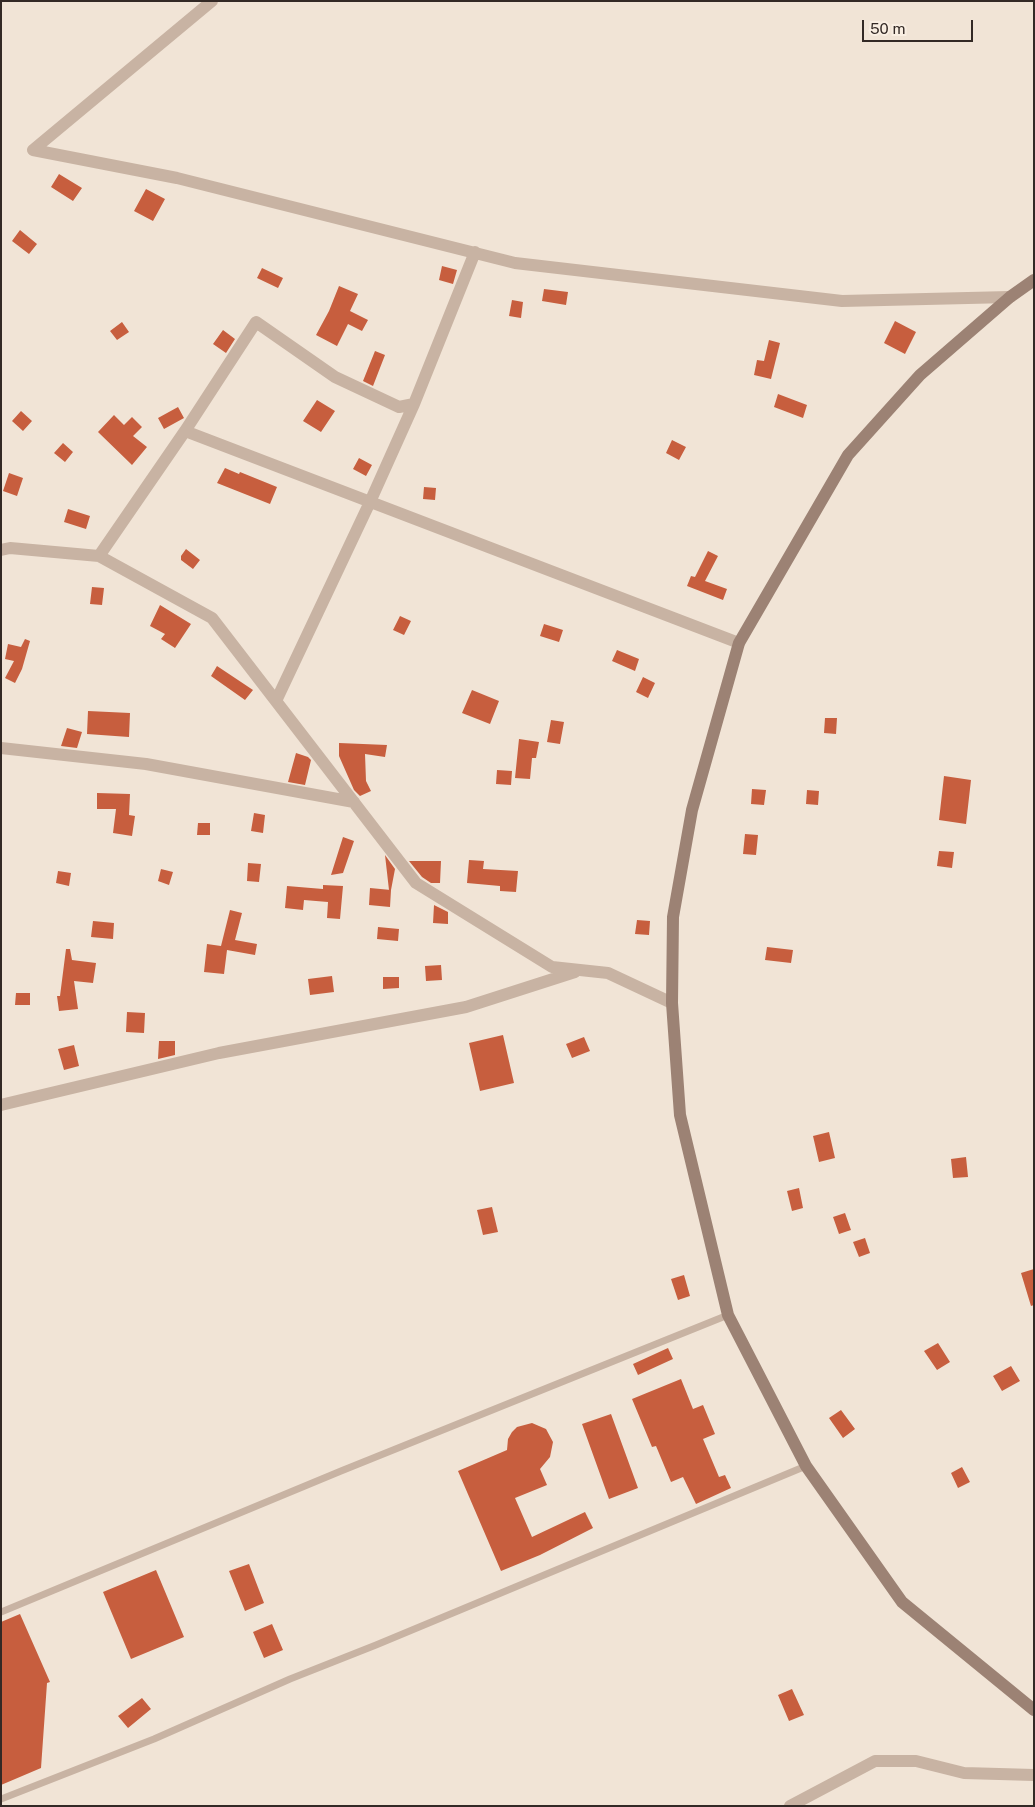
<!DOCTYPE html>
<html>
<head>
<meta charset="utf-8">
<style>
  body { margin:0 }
  #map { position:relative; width:1035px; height:1807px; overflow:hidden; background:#f1e4d6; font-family:"Public Sans",sans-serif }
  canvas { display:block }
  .frame { position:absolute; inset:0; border:2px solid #332925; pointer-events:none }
  .scale { position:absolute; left:862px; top:20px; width:111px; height:22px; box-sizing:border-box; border:2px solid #332925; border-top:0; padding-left:6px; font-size:15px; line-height:18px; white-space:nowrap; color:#332925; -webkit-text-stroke:4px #f9eee2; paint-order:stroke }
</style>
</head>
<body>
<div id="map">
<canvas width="1035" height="1807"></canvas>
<div class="frame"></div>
<div class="scale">50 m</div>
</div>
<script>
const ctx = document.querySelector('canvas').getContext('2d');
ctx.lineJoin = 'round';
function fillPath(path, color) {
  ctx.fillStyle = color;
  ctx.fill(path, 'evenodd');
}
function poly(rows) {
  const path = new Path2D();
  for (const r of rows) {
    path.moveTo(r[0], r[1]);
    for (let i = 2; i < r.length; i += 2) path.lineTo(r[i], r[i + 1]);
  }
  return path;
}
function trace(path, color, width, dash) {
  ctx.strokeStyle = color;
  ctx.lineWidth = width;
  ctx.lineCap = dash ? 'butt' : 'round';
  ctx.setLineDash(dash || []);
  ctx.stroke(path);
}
fillPath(poly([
  [59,174,82,188,73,201,51,187],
  [146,189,165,199,153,221,134,211],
  [20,230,37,244,29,254,12,241],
  [442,266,457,270,453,284,439,280],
  [262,268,283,278,278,288,257,278],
  [339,286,358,294,350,311,368,320,362,331,348,324,337,346,316,335,329,311],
  [544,289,568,292,566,305,542,301],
  [512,300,523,302,521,318,509,316],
  [895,321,916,332,905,354,884,343],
  [122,322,129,332,117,340,110,331],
  [223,330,235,339,226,353,213,344],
  [769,340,780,343,771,379,754,375,757,360,764,361],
  [375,351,385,355,373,386,363,381],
  [778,394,807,405,803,418,774,407],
  [317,400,335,411,321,432,303,421],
  [178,407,184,418,164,429,158,418],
  [21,411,32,421,23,431,12,421],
  [114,415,124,425,132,417,142,427,133,436,147,447,132,465,98,432],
  [672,440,686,447,679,460,666,453],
  [63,443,73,452,65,462,54,453],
  [359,458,372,465,366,476,353,469],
  [225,468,239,474,240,472,277,487,270,504,217,483],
  [9,473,23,478,17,496,3,491],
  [424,487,436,488,435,500,423,499],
  [68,509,90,516,86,529,64,522],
  [186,549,200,560,193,569,181,560,181,556],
  [708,551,718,556,705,581,727,589,723,600,687,586,691,576,695,577],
  [92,587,104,588,102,605,90,604],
  [160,605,191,624,175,648,161,639,165,634,150,626],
  [400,616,411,621,404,635,393,630],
  [544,624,563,630,559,642,540,636],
  [25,639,30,641,22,669,15,683,5,678,14,661,5,659,8,644,21,647],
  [617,650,639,659,635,671,612,661],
  [217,666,253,690,245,700,211,676],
  [643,677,655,683,648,698,636,692],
  [472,690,499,701,490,724,462,713],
  [88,711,130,713,129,737,87,734],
  [825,718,837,718,836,734,824,733],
  [551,720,564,722,560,744,547,742],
  [67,728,82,732,77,748,61,746],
  [519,739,539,742,536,758,532,758,530,779,515,778],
  [339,743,387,745,385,757,365,754,366,781,371,791,360,796,354,790,339,756],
  [296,753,308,757,311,760,305,785,288,782],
  [497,770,512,771,511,785,496,784],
  [944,776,971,780,966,824,939,820],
  [752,789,766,790,764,805,751,804],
  [807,790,819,791,818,805,806,804],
  [97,793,130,794,129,815,135,816,132,836,113,833,116,809,97,809],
  [254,813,265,815,263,833,251,831],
  [198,823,210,823,210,835,197,835],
  [745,834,758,835,756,855,743,854],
  [343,837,354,841,343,873,331,875],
  [939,851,954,852,952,868,937,866],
  [385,855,395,869,391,890,389,890],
  [469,860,484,861,483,869,518,871,516,892,500,891,500,886,467,883],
  [409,861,441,861,440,883,431,883,422,877],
  [248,863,261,864,259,882,247,881],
  [161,869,173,872,169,885,158,881],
  [58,871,71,873,69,886,56,883],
  [323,885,343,886,340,919,327,918,328,902,304,900,303,910,285,908,287,886,323,889],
  [370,888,391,890,390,907,369,905],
  [434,905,448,912,448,924,433,923],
  [230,910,242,913,235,940,257,944,255,955,227,950,224,974,204,972,207,944,221,946],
  [637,920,650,921,649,935,635,934],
  [93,921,114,923,113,939,91,937],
  [378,927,399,929,398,941,377,939],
  [767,947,793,950,791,963,765,960],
  [66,949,70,949,72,960,96,963,93,983,74,981,78,1009,59,1011,57,996,60,996],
  [441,965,442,980,426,981,425,966],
  [332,976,334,992,310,995,308,979],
  [383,977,399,977,399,988,383,989],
  [16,993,30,993,30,1005,15,1005],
  [127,1012,145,1013,144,1033,126,1032],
  [503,1035,514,1083,480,1091,469,1043],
  [584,1037,590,1051,572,1058,566,1044],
  [159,1041,175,1041,175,1055,158,1059],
  [74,1045,79,1066,64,1070,58,1049],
  [829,1132,835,1158,819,1162,813,1136],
  [966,1157,968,1177,953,1178,951,1159],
  [799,1188,803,1208,792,1211,787,1191],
  [492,1207,498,1232,483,1235,477,1210],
  [845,1213,851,1230,839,1234,833,1217],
  [865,1238,870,1253,859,1257,853,1242],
  [1034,1269,1034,1305,1031,1306,1021,1273],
  [684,1275,690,1296,678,1300,671,1279],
  [938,1343,950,1362,937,1370,924,1351],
  [668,1348,673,1359,638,1375,633,1364],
  [1011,1366,1020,1381,1002,1391,993,1376],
  [681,1379,693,1409,703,1405,715,1434,703,1439,719,1477,725,1475,731,1488,696,1504,683,1477,671,1482,656,1446,652,1447,632,1399],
  [841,1410,855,1429,843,1438,829,1418],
  [611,1414,638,1488,609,1499,582,1424],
  [532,1423,546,1429,553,1442,550,1457,540,1469,547,1485,515,1498,532,1537,585,1512,593,1528,540,1555,501,1571,458,1471,507,1450,508,1439,512,1432,517,1427],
  [962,1467,970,1482,958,1488,951,1473],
  [249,1564,264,1603,245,1611,229,1571],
  [156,1570,184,1637,131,1659,103,1592],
  [20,1614,50,1682,47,1683,41,1768,1,1785,1,1622],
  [272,1624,283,1650,264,1658,253,1632],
  [792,1689,804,1715,789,1721,778,1695],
  [142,1698,151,1709,128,1728,118,1716]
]), '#c75e3e');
trace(poly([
  [1,1612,341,1471,728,1315],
  [1,1799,154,1739,290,1679,376,1645,806,1466]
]), '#c8b3a3', 7);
trace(poly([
  [33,150,177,178,515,263,842,301,1010,297],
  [33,150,212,1],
  [185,431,739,643],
  [1,550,10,548,99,556,212,618,416,883,552,967,608,973,672,1003],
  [99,556,185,431,256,322,335,377,399,407,414,404],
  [276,701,370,502,414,404,475,252],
  [1,748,146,764,354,802],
  [1,1105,219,1053,466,1007,575,972],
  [790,1806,875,1761,916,1761,964,1773,1034,1775]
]), '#c8b3a3', 12);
trace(poly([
  [1034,280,1010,297,920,375,848,455,739,643,692,810,673,917,672,1003,680,1115,728,1315,806,1466,902,1602,1034,1710]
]), '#9c8274', 12);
</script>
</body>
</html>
